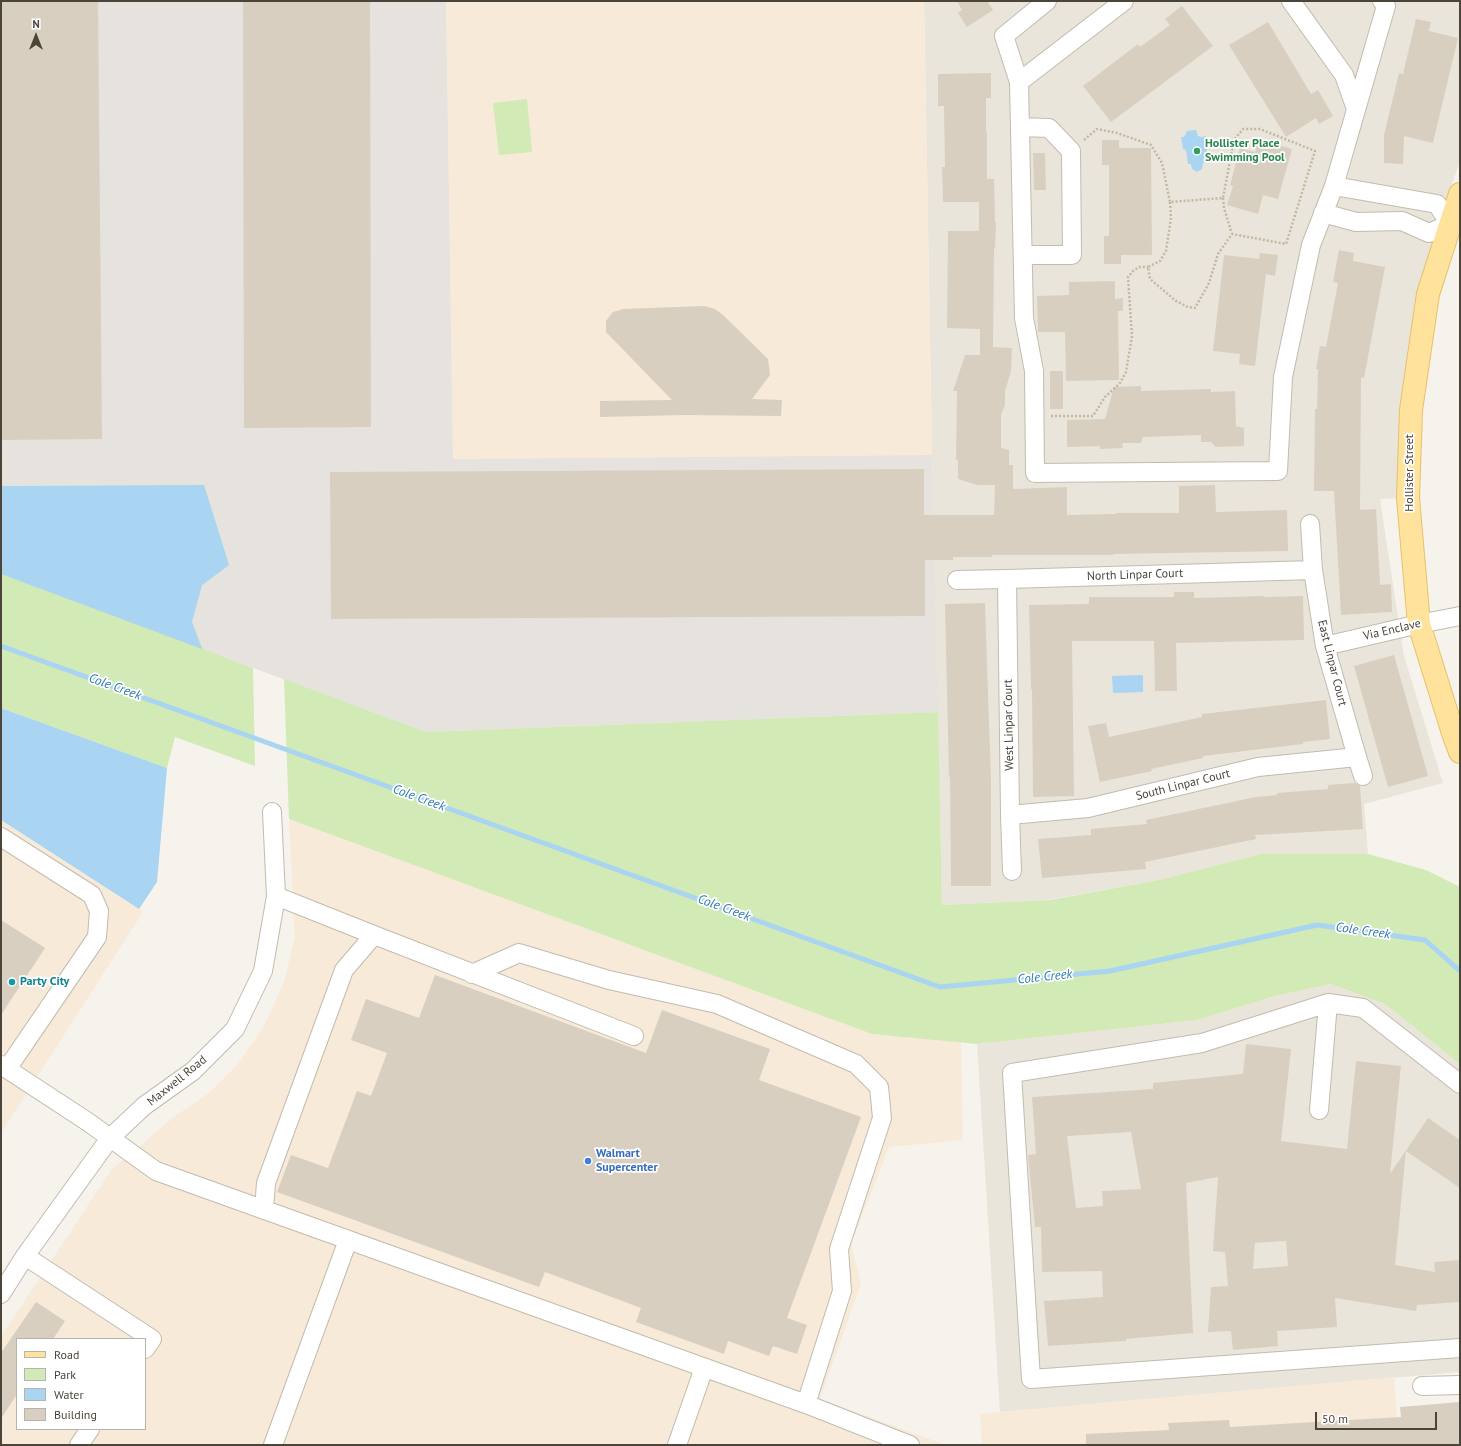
<!DOCTYPE html>
<html>
<head>
<meta charset="utf-8">
<style>
  body { margin:0 }
  #map { position:relative; width:1461px; height:1446px; overflow:hidden; background:#f6f3ec; font-family:"PT Sans",sans-serif }
  canvas { display:block }
  .frame { position:absolute; inset:0; border:2px solid #4b4439; pointer-events:none }
  .legend { position:absolute; left:16px; top:1338px; width:130px; height:92px; box-sizing:border-box; background:#fff; border:1px solid #b7b4b0; margin:0; padding:5px 7px; list-style:none; font-size:12px; color:#4b4439 }
  .legend li { display:flex; align-items:center; gap:8px; height:20px }
  .legend b { width:20px; border:1px solid #b7b4b0 }
  .north { position:absolute; left:16px; top:16px; width:40px; height:40px; -webkit-text-stroke:3px #fff; paint-order:stroke; rotate:0deg; font-size:11px; font-weight:700; line-height:16px; text-align:center; color:#4b4439 }
  .north::after { content:''; display:block; margin:auto; width:14px; height:18px; background:#4b4439; clip-path:polygon(50% 0,100% 100%,50% 72%,0 100%) }
  .scale { position:absolute; left:1315px; top:1412px; width:122px; height:18px; box-sizing:border-box; border:2px solid #4b4439; border-top:0; padding-left:5px; font-size:12px; line-height:14px; white-space:nowrap; color:#4b4439; -webkit-text-stroke:3px #fff; paint-order:stroke }
</style>
</head>
<body>
<div id="map">
<canvas width="1461" height="1446"></canvas>
<div class="frame"></div>
<ul class="legend">
<li><b style="height:5px;background:#ffe39c"></b>Road</li>
<li><b style="height:11px;background:#d2eab5"></b>Park</li>
<li><b style="height:11px;background:#a9d4f2"></b>Water</li>
<li><b style="height:11px;background:#d8cfc1"></b>Building</li>
</ul>
<div class="north">N</div>
<div class="scale">50 m</div>
</div>
<script>
const ctx = document.querySelector('canvas').getContext('2d');
ctx.lineJoin = 'round';
function fillPath(path, color) {
  ctx.fillStyle = color;
  ctx.fill(path, 'evenodd');
}
function poly(rows) {
  const path = new Path2D();
  for (const r of rows) {
    path.moveTo(r[0], r[1]);
    for (let i = 2; i < r.length; i += 2) path.lineTo(r[i], r[i + 1]);
  }
  return path;
}
function trace(path, color, width, dash) {
  ctx.strokeStyle = color;
  ctx.lineWidth = width;
  ctx.lineCap = dash ? 'butt' : 'round';
  ctx.setLineDash(dash || []);
  ctx.stroke(path);
}
function write(font, color, halo, rows, align = 'center') {
  ctx.font = font + ' "PT Sans",sans-serif';
  ctx.lineWidth = 3.5;
  ctx.setLineDash([]);
  ctx.textBaseline = 'middle';
  ctx.strokeStyle = halo;
  ctx.fillStyle = color;
  for (const [text, x, y, turn = 0] of rows) {
    ctx.save();
    ctx.translate(x, y);
    ctx.rotate((+turn || 0) * Math.PI / 180);
    ctx.textAlign = isNaN(turn) ? turn : align;
    if (halo) ctx.strokeText(text, 0, 0);
    ctx.fillText(text, 0, 0);
    ctx.restore();
  }
}
fillPath(poly([
  [924,1,1460,1,1460,161,1440,218,1400,498,1380,499,1404,656,1443,783,1364,804,1368,854,1261,854,1159,880,1047,900,942,905,933,508],
  [1331,984,1385,1004,1460,1064,1460,1372,1000,1412,977,1044,1197,1020,1275,996]
]), '#eae5da');
fillPath(poly([
  [446,1,924,1,932,455,453,459],
  [289,819,872,1034,961,1042,963,1140,889,1147,851,1244,861,1284,820,1399,946,1445,1,1445,1,1336,112,1169,174,1117,209,1093,238,1064,264,1026,284,982,295,936],
  [17,1339,145,1339,145,1429,17,1429],
  [1,820,143,912,1,1133],
  [1394,1377,1399,1445,982,1445,980,1414]
]), '#f7ead8');
fillPath(poly([
  [1,1,446,1,453,459,932,455,938,712,426,732,202,649,192,622,202,585,204,485,1,486]
]), '#e6e2dd');
fillPath(poly([
  [527,99,532,152,499,155,493,103],
  [204,485,229,565,202,585,192,622,203,649,253,668,255,766,175,737,167,768,1,708,1,486],
  [284,679,426,732,938,712,942,905,1050,900,1159,880,1261,854,1368,854,1426,870,1460,887,1460,1064,1385,1004,1331,984,1275,996,1197,1020,977,1044,872,1034,289,819]
]), '#d2eab5');
fillPath(poly([
  [1196,130,1198,136,1201,137,1206,136,1207,153,1205,153,1206,162,1203,163,1202,169,1197,172,1192,169,1191,164,1188,164,1186,150,1183,149,1181,137,1184,137,1187,131],
  [204,485,229,565,202,585,192,622,202,649,1,574,1,486],
  [1143,675,1143,692,1113,693,1112,676],
  [1,708,167,768,157,882,139,909,1,820]
]), '#a9d4f2');
trace(poly([
  [1,646,940,987,1110,971,1317,925,1425,940,1460,971]
]), '#a9d4f2', 5);
fillPath(poly([
  [1,1,98,1,102,439,1,440],
  [243,1,370,1,371,427,244,428],
  [957,1,987,1,993,10,967,27,958,13,962,10],
  [1182,6,1213,46,1111,122,1083,86,1138,44,1140,47,1170,25,1165,19],
  [1416,19,1431,22,1429,31,1458,38,1433,143,1404,136,1403,164,1384,163,1384,135,1399,73,1403,74],
  [1268,22,1311,94,1318,90,1333,116,1319,124,1316,118,1286,137,1229,45],
  [991,73,991,98,986,98,986,132,987,132,987,179,994,179,995,222,996,222,995,248,994,248,993,347,1012,348,1011,371,1005,391,1005,405,1001,415,1001,448,1009,450,1009,465,1013,465,1013,489,1067,487,1067,515,1116,514,1116,513,1179,513,1179,486,1215,485,1216,512,1287,510,1288,551,1113,554,1113,555,992,555,992,557,953,557,953,560,925,560,925,616,331,619,330,472,924,469,924,515,994,515,995,485,977,485,958,479,958,460,956,460,957,391,953,391,965,355,980,355,980,329,947,328,948,231,979,231,979,202,943,202,942,167,945,167,944,106,938,106,938,74],
  [1259,139,1292,149,1278,199,1263,195,1258,214,1227,205,1233,186,1230,185,1240,148,1255,152],
  [1102,140,1119,140,1119,148,1151,148,1152,255,1121,255,1121,264,1104,264,1104,236,1109,236,1109,165,1102,165],
  [1033,153,1045,153,1046,190,1034,190],
  [1339,250,1354,253,1353,261,1385,267,1364,378,1361,377,1360,510,1376,509,1380,585,1391,584,1392,612,1341,615,1334,491,1314,491,1315,409,1317,409,1318,369,1316,369,1320,346,1326,347,1338,283,1333,282],
  [1260,253,1278,255,1275,276,1266,274,1255,366,1239,364,1240,354,1213,351,1224,255,1259,259],
  [1115,281,1115,299,1123,298,1123,311,1118,311,1119,380,1066,381,1065,332,1038,332,1037,296,1069,295,1069,282],
  [704,306,715,309,723,315,768,359,770,375,752,399,782,400,781,416,685,415,600,417,600,401,672,400,606,332,606,321,613,312,623,309],
  [1050,371,1063,371,1063,409,1050,409],
  [1141,386,1141,391,1211,389,1211,392,1235,391,1236,426,1244,428,1244,446,1216,447,1211,442,1201,442,1201,435,1143,437,1141,443,1122,443,1123,448,1100,449,1100,446,1067,447,1067,420,1105,419,1114,387],
  [1174,592,1194,592,1194,598,1264,596,1264,597,1303,596,1304,640,1176,643,1177,691,1155,691,1154,641,1072,641,1074,796,1033,797,1032,689,1031,689,1029,605,1089,604,1089,597,1174,597],
  [985,603,991,782,991,886,951,886,950,777,949,777,945,604],
  [1394,655,1428,776,1388,787,1354,666],
  [1326,700,1330,739,1303,742,1303,744,1203,756,1203,758,1151,769,1152,771,1100,782,1088,726,1106,723,1109,737,1202,717,1202,714],
  [1355,783,1360,786,1363,829,1255,835,1256,839,1145,862,1146,869,1042,878,1038,839,1091,835,1091,829,1147,824,1146,820,1256,797,1277,795,1277,793,1328,789,1328,785],
  [1,920,45,948,1,1015],
  [435,975,646,1053,662,1010,770,1049,759,1080,861,1117,787,1318,807,1325,797,1354,773,1346,769,1356,728,1341,724,1354,636,1322,641,1308,545,1272,539,1287,277,1192,291,1155,328,1168,357,1091,371,1096,387,1053,351,1040,366,999,419,1018],
  [1246,1044,1291,1049,1281,1141,1347,1149,1356,1061,1401,1066,1390,1174,1428,1118,1460,1140,1460,1188,1406,1151,1395,1265,1435,1272,1434,1262,1460,1260,1460,1302,1417,1305,1416,1311,1335,1298,1337,1327,1277,1331,1278,1346,1233,1350,1231,1331,1208,1332,1211,1287,1228,1286,1225,1252,1213,1251,1218,1177,1186,1183,1193,1333,1126,1339,1126,1341,1048,1346,1044,1301,1103,1297,1102,1271,1042,1272,1041,1227,1035,1227,1028,1155,1036,1154,1032,1097,1153,1089,1153,1083,1243,1074],
  [1131,1132,1141,1189,1102,1191,1103,1206,1076,1208,1067,1136],
  [1286,1241,1288,1266,1253,1269,1255,1243],
  [36,1302,65,1321,53,1339,17,1339,17,1394,1,1419,1,1353],
  [1460,1402,1460,1445,1086,1445,1086,1434,1169,1430,1168,1423,1229,1420,1230,1427,1401,1417,1400,1407]
]), '#d8cfc1');
const minor = poly([
  [1124,1,1019,82,1024,318,1034,371,1035,473,1278,471,1283,377,1311,245,1334,186,1386,6,1382,1],
  [1291,1,1344,75,1356,109],
  [1019,82,1004,36,1047,1],
  [1020,127,1049,128,1071,151,1072,255,1023,255],
  [1323,213,1356,222,1402,221,1429,233,1450,224,1437,204,1334,186],
  [1310,524,1313,570,1325,646,1357,757,1363,776],
  [1007,579,1010,815,1012,871],
  [957,580,1007,579,1313,570],
  [1325,646,1419,624,1460,616],
  [1010,815,1088,808,1258,767,1357,757],
  [1,837,92,895,99,911,97,937,7,1069],
  [276,896,374,935,634,1036],
  [472,974,519,953,609,980,717,1004,856,1064,879,1087,882,1118,839,1249,842,1291,806,1404],
  [1,1065,88,1122,156,1171,806,1404,910,1445],
  [1460,1084,1363,1008,1328,1003,1202,1043,1012,1073,1031,1379,1460,1348],
  [1319,1110,1328,1003],
  [264,1210,266,1183,344,970,374,935],
  [25,1256,152,1339,145,1349],
  [1,1294,25,1256,110,1138,144,1106,193,1071,235,1029,263,971,276,896,272,812],
  [1422,1386,1460,1385],
  [79,1445,90,1429],
  [273,1445,348,1240],
  [677,1445,704,1368]
]);
const major = poly([
  [1460,194,1428,294,1411,410,1408,498,1419,624,1453,733,1460,752]
]);
trace(minor, '#c2bbae', 20);
trace(major, '#e6c16a', 24);
trace(poly([
  [1084,140,1097,129,1117,133,1151,145,1162,163,1170,202,1223,198,1234,140,1243,129,1260,129,1315,151,1286,244,1232,234,1218,254,1209,283,1195,308,1188,307,1176,301,1150,279,1148,267,1160,261,1166,251,1171,218,1170,202],
  [1223,198,1224,208,1232,234],
  [1051,416,1093,416,1105,397,1120,383,1126,372,1132,336,1128,277,1133,271,1139,267,1148,267]
]), '#c4b79f', 2.5, [2, 2]);
trace(minor, '#fff', 18);
trace(major, '#ffe39c', 22);
for (const [x, y, r, color] of [
  [1197,151,4,"#2e9e5b"],
  [12,982,4,"#0f9aa8"],
  [588,1161,4,"#3f7fe0"]
]) {
  const dot = new Path2D();
  dot.arc(x, y, r, 0, 2 * Math.PI);
  ctx.fillStyle = color;
  ctx.fill(dot);
  trace(dot, '#fff', 1.5);
}
write('bold 12px', '#27864d', '#fff', [
  ["Hollister Place",1205,144],
  ["Swimming Pool",1205,158]
], 'left');
write('12px', '#4b4439', '#fff', [
  ["Hollister Street",1410,473,-90],
  ["North Linpar Court",1135,575,-2],
  ["Via Enclave",1392,630,-13],
  ["East Linpar Court",1332,663,76],
  ["West Linpar Court",1009,725,-91],
  ["South Linpar Court",1183,785,-14],
  ["Maxwell Road",177,1081,-39]
]);
write('bold 12px', '#0d838f', '#fff', [
  ["Party City",20,982]
], 'left');
write('bold 12px', '#366cbe', '#fff', [
  ["Walmart",596,1154],
  ["Supercenter",596,1168]
], 'left');
write('italic 13px', '#2e7ab2', '#fff', [
  ["Cole Creek",115,687,20],
  ["Cole Creek",419,798,20],
  ["Cole Creek",724,908,20],
  ["Cole Creek",1363,931,8],
  ["Cole Creek",1045,977,-6]
]);
</script>
</body>
</html>
